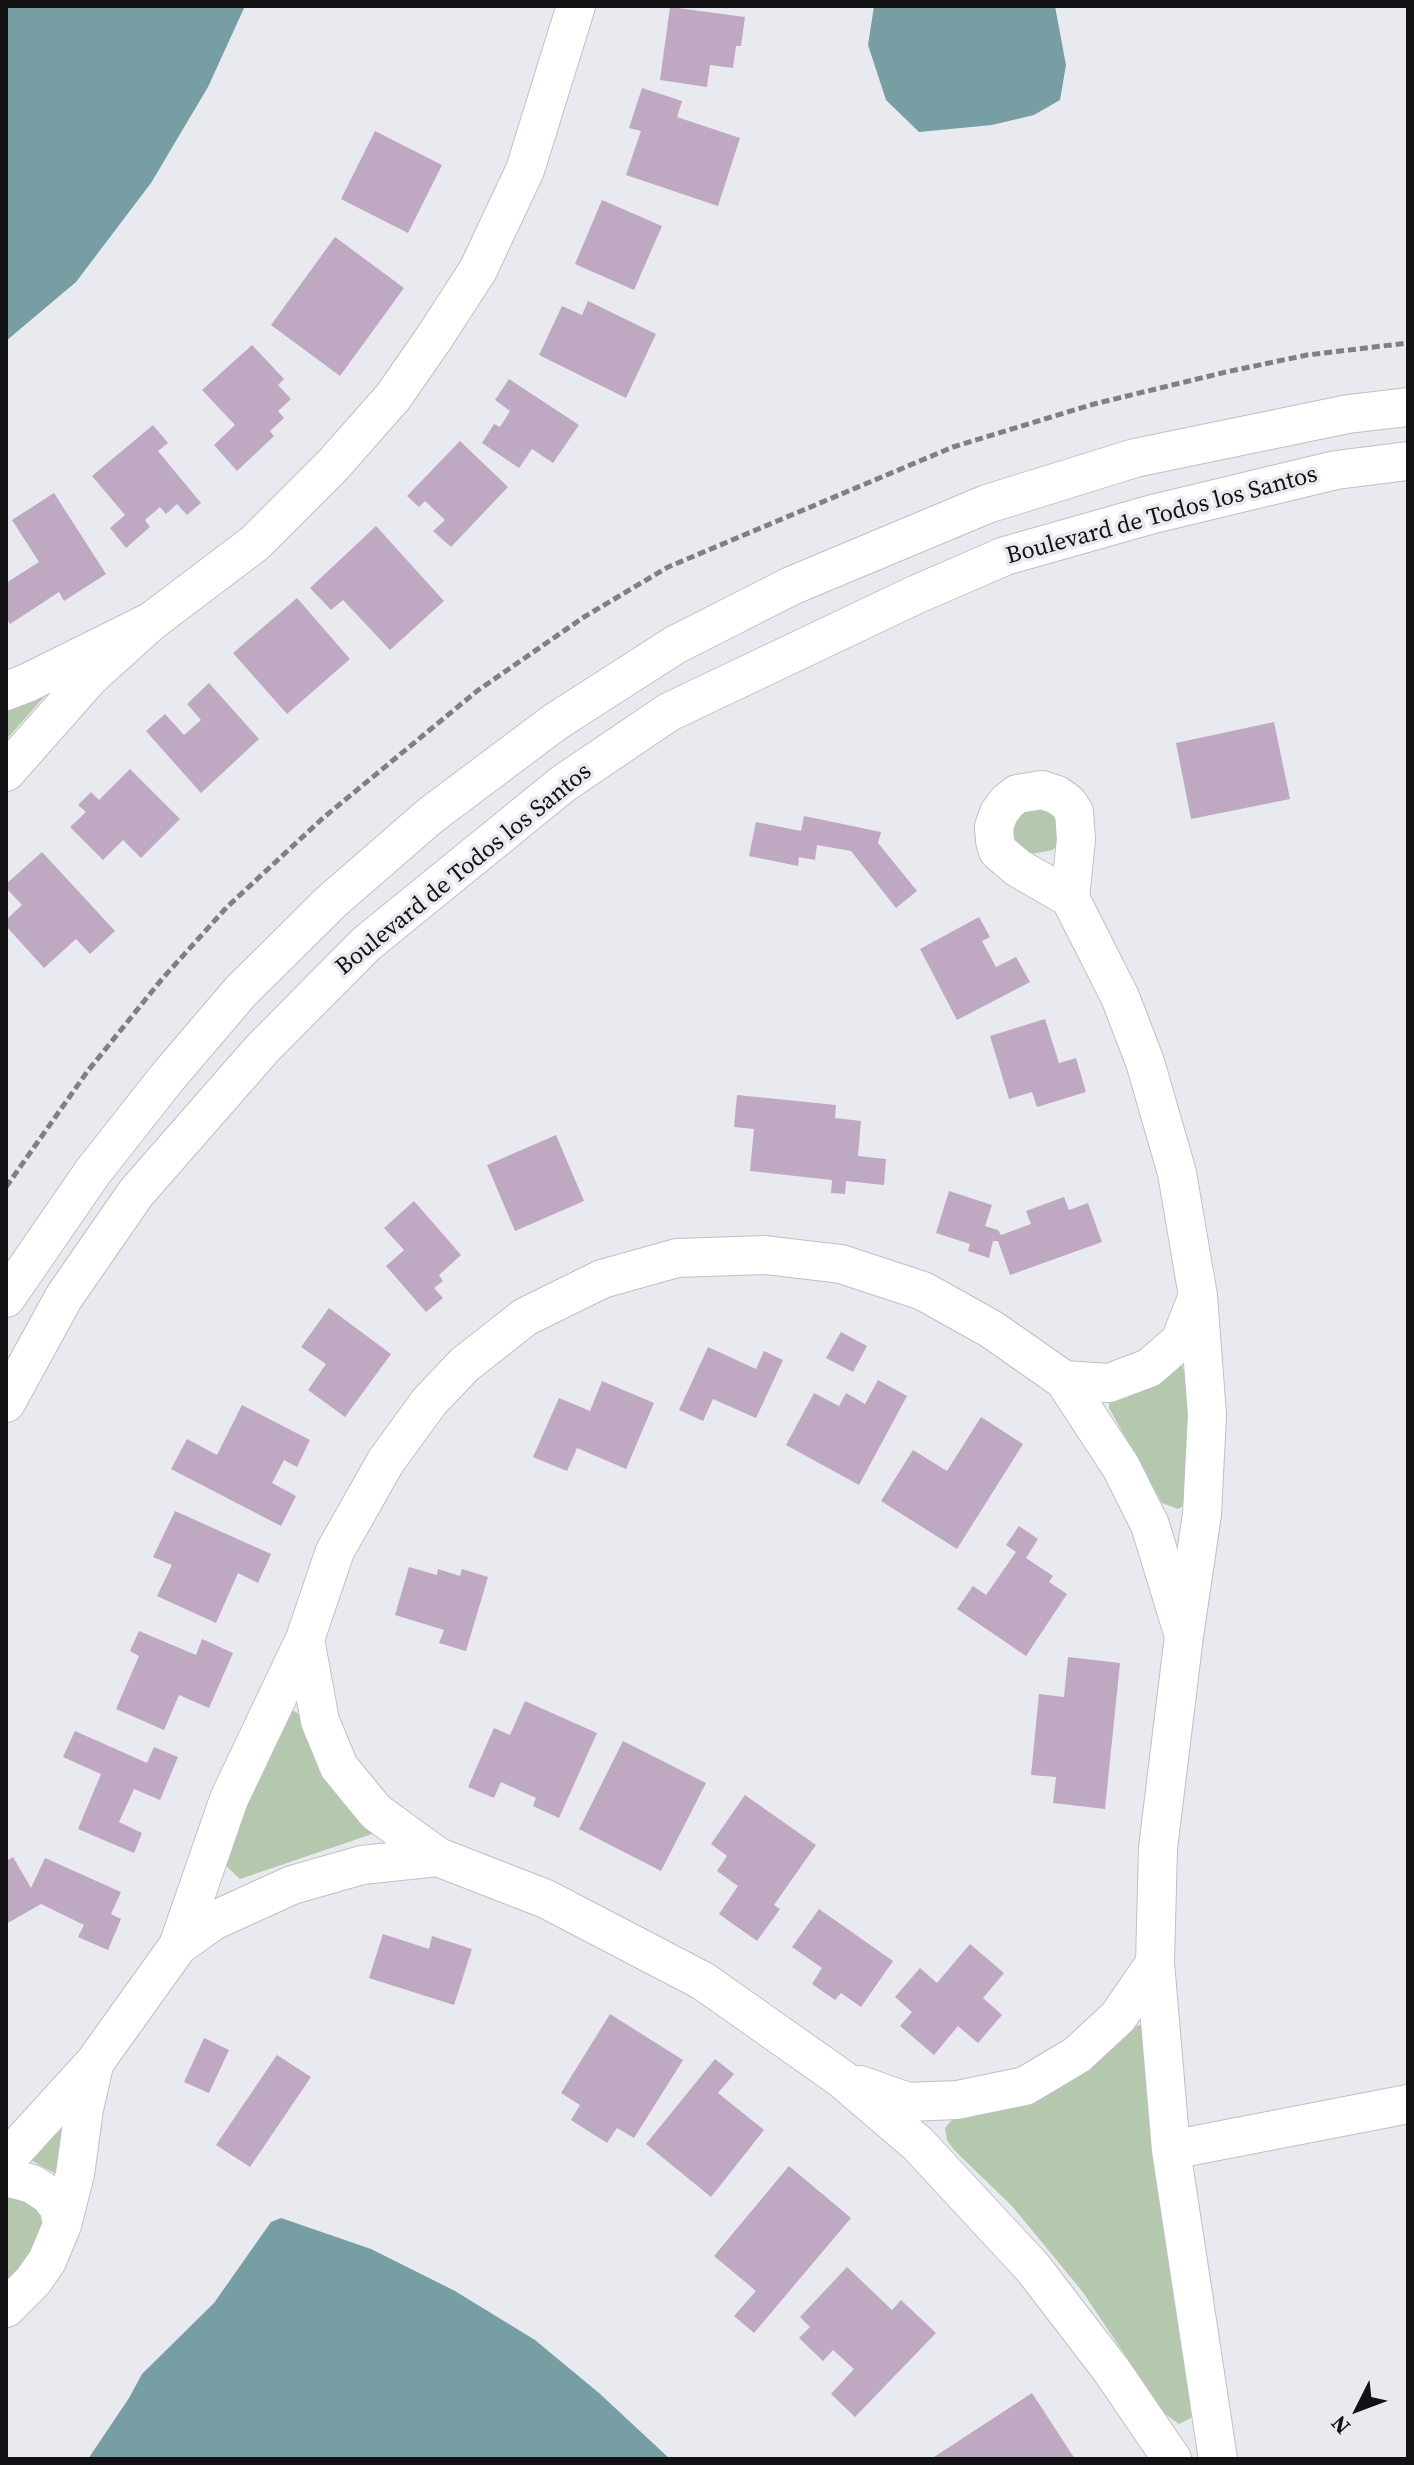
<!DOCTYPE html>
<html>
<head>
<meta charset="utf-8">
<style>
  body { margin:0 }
  #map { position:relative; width:1414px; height:2465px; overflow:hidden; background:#e9eaef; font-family:"Source Serif 4",serif }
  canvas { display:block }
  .frame { position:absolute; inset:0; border:8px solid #121214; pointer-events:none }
  .north { position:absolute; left:1318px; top:2369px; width:80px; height:80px; -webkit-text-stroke:6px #e9eaef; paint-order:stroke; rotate:228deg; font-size:22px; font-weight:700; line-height:32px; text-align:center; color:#121214 }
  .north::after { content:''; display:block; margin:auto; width:28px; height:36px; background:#121214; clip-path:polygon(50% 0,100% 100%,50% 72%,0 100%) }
</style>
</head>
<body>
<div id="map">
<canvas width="1414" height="2465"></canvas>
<div class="frame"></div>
<div class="north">N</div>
</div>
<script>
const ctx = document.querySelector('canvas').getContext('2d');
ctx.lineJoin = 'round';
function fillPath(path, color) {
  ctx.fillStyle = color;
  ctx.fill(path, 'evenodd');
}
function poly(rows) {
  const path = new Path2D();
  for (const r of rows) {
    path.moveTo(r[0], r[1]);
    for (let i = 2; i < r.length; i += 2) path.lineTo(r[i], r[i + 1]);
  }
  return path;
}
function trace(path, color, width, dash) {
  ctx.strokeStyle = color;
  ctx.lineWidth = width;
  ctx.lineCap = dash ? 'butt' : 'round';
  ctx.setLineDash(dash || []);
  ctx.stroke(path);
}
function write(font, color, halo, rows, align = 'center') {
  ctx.font = font + ' "Source Serif 4",serif';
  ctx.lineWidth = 7;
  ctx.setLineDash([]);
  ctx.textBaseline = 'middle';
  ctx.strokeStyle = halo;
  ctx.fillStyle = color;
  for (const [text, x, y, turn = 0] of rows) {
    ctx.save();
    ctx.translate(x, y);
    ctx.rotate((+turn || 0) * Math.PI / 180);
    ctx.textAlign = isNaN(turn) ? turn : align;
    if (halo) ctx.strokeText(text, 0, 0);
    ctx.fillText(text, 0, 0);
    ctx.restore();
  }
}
fillPath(poly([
  [50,690,6,740,6,705],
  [1045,798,1066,833,1053,850,1031,854,1014,840,1011,819],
  [1180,1363,1187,1375,1190,1502,1178,1509,1162,1503,1109,1408,1110,1392],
  [283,1705,303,1716,375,1833,240,1879,221,1861],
  [1145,2024,1190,2396,1191,2418,1179,2424,1164,2413,1082,2291,1012,2206,954,2150,947,2140,945,2128,955,2116,1132,2027],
  [70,2121,63,2178,29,2159],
  [23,2190,49,2224,6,2287,6,2191]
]), '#b4c8ae');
fillPath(poly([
  [6,6,245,6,208,87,151,183,76,282,6,341],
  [874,6,1055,6,1066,65,1060,100,1034,115,992,125,919,132,886,100,868,45],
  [281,2218,371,2249,455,2291,535,2340,599,2393,670,2459,88,2459,129,2398,142,2374,214,2303,271,2222]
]), '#769ea3');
fillPath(poly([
  [670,7,745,17,741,46,736,46,733,68,710,65,707,87,660,80],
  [642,88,682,101,677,117,740,138,718,206,626,175,641,131,629,128],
  [375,131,442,165,408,233,341,199],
  [602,200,662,226,634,290,575,264],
  [335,237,404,288,340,376,271,325],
  [588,301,656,334,626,398,539,355,562,306,582,315],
  [252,345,284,379,278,385,291,399,278,411,284,418,270,431,274,436,237,471,214,445,235,425,202,390],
  [509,379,579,425,553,463,532,449,519,468,482,443,494,424,500,427,510,411,495,400],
  [153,425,168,443,158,451,201,503,187,515,177,504,166,514,160,507,145,520,150,527,126,548,110,528,125,515,92,476],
  [460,441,508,487,451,547,433,531,445,520,425,501,419,507,407,496],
  [54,493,106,574,64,601,59,592,10,624,6,618,6,583,39,562,12,520],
  [376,526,444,601,390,650,343,600,331,610,310,588],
  [297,598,350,659,287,714,233,653],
  [209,683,259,739,201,793,146,731,165,714,184,735,201,720,187,704],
  [1274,722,1290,799,1191,819,1176,743],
  [130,769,180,819,141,858,123,840,103,860,70,827,86,812,78,805,91,792,99,800],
  [804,816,881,832,878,843,917,891,896,908,851,851,817,845,815,860,799,857,798,866,749,856,756,822,801,831],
  [42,852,115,931,90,954,76,939,44,968,6,926,6,920,22,905,6,888,6,884],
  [979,917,990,937,982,941,996,967,1016,957,1030,982,957,1020,920,949],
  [1045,1019,1059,1063,1076,1058,1086,1092,1037,1107,1032,1092,1009,1099,990,1036],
  [737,1095,836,1105,835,1118,861,1121,858,1156,886,1159,884,1185,846,1181,845,1194,831,1193,832,1180,750,1171,754,1129,734,1127],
  [556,1135,584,1201,515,1231,487,1165],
  [949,1191,992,1205,985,1226,998,1230,1001,1235,1031,1224,1026,1211,1064,1197,1069,1210,1088,1203,1102,1242,1010,1275,998,1241,993,1241,989,1258,968,1251,970,1244,936,1233],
  [414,1201,461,1255,439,1275,443,1281,434,1288,443,1298,426,1312,386,1266,404,1250,384,1228],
  [329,1308,391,1354,345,1417,308,1390,326,1364,301,1347],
  [841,1332,867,1346,853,1372,826,1358],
  [708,1347,756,1369,764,1351,783,1360,756,1418,713,1399,703,1421,679,1410],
  [878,1380,907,1396,859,1485,786,1445,814,1393,839,1406,846,1393,865,1404],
  [602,1381,654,1403,626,1469,577,1448,567,1471,533,1457,559,1398,590,1411],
  [242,1405,310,1440,297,1467,284,1460,272,1483,296,1496,281,1526,171,1469,187,1439,217,1455],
  [981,1417,1023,1444,957,1549,881,1501,913,1450,947,1471],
  [175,1511,271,1554,258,1583,238,1573,216,1623,157,1596,172,1565,153,1557],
  [1019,1526,1038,1539,1026,1558,1053,1576,1049,1582,1067,1594,1026,1656,957,1609,973,1586,986,1595,1016,1552,1006,1545],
  [409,1567,437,1575,438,1569,460,1576,462,1569,488,1577,466,1651,439,1643,444,1630,395,1615],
  [139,1631,196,1655,202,1639,233,1653,209,1708,179,1695,164,1730,116,1709,139,1656,130,1651],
  [1068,1657,1120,1663,1105,1809,1053,1803,1056,1777,1031,1775,1039,1694,1064,1697],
  [525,1701,597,1733,559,1818,533,1806,536,1798,501,1782,494,1798,468,1787,494,1728,510,1735],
  [75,1731,147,1763,154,1747,178,1757,160,1800,134,1789,119,1822,142,1833,134,1853,78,1829,101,1774,63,1757],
  [623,1741,706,1783,661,1871,579,1829],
  [745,1795,816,1845,774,1905,780,1909,757,1941,719,1914,738,1886,717,1871,727,1856,711,1844],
  [13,1857,31,1888,45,1858,121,1892,111,1914,121,1919,108,1950,78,1937,84,1925,41,1904,6,1924,6,1861],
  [819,1909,893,1961,861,2007,841,1993,835,2000,812,1984,822,1968,792,1947],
  [383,1934,429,1949,432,1936,472,1949,454,2005,369,1978],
  [970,1944,1004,1973,983,1998,1002,2015,978,2043,958,2026,934,2055,900,2026,912,2012,895,1997,920,1968,937,1983],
  [610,2014,683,2060,634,2138,617,2128,607,2143,571,2120,580,2105,561,2093],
  [204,2038,229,2050,209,2093,184,2082],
  [277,2055,311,2077,250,2167,216,2145],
  [715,2059,734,2074,718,2093,764,2130,711,2197,646,2144],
  [789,2166,851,2218,754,2333,734,2316,756,2291,714,2256],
  [847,2267,892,2310,901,2300,936,2333,855,2417,831,2394,854,2369,833,2350,823,2361,799,2338,810,2327,800,2317],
  [1032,2393,1075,2459,931,2459]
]), '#bea8c2');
const minor = poly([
  [152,621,255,543,333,465,393,397,434,338,478,270,525,170,576,6],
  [6,691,27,683,152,621,90,677,6,772],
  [1042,790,1057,795,1068,803,1074,812,1076,839,1070,898,1018,868,998,851,995,841,994,827,999,813,1007,802,1017,794,1042,790],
  [1070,898,1120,997,1145,1062,1177,1173,1198,1296,1207,1415,1202,1514,1184,1636,1158,1848,1155,1963,1171,2150],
  [6,1298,92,1173,166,1079,241,991,332,901,431,815,555,722,675,645,791,586,987,504,1135,458,1348,414,1408,407],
  [1064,1380,1109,1383,1149,1368,1180,1341,1197,1298],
  [6,1403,64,1297,136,1193,262,1049,366,944,564,783,669,712,915,595,1005,556,1153,514,1336,470,1408,461],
  [305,1639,320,1721,339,1767,376,1812,438,1857],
  [178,1946,213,1921,292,1885,362,1865,438,1857,546,1899,703,1981,842,2079,918,2144,1033,2268,1112,2371,1172,2459],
  [860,2085,908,2102,957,2100,1025,2086,1077,2055,1118,2017,1155,1963],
  [6,2160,95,2062,178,1946,229,1799,305,1639,335,1551,386,1461,429,1402,464,1365,525,1317,602,1279,677,1258,765,1255,841,1264,923,1291,991,1329,1064,1380,1121,1467,1150,1525,1184,1636],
  [6,2177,32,2184,49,2195,59,2208,62,2225,47,2261,33,2281,6,2308],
  [62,2225,75,2174,84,2109,94,2065],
  [1218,2459,1171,2150,1408,2104]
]);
trace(minor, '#bfc0c5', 40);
trace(poly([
  [6,1187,87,1072,162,979,227,907,323,818,477,691,584,617,668,567,953,447,1094,404,1226,372,1307,355,1408,343]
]), '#7f8083', 5, [8, 4]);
trace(minor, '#fff', 38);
write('24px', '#121214', '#e9eaef', [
  ["Boulevard de Todos los Santos",1162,516,-15],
  ["Boulevard de Todos los Santos",464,870,-39]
]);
</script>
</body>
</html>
